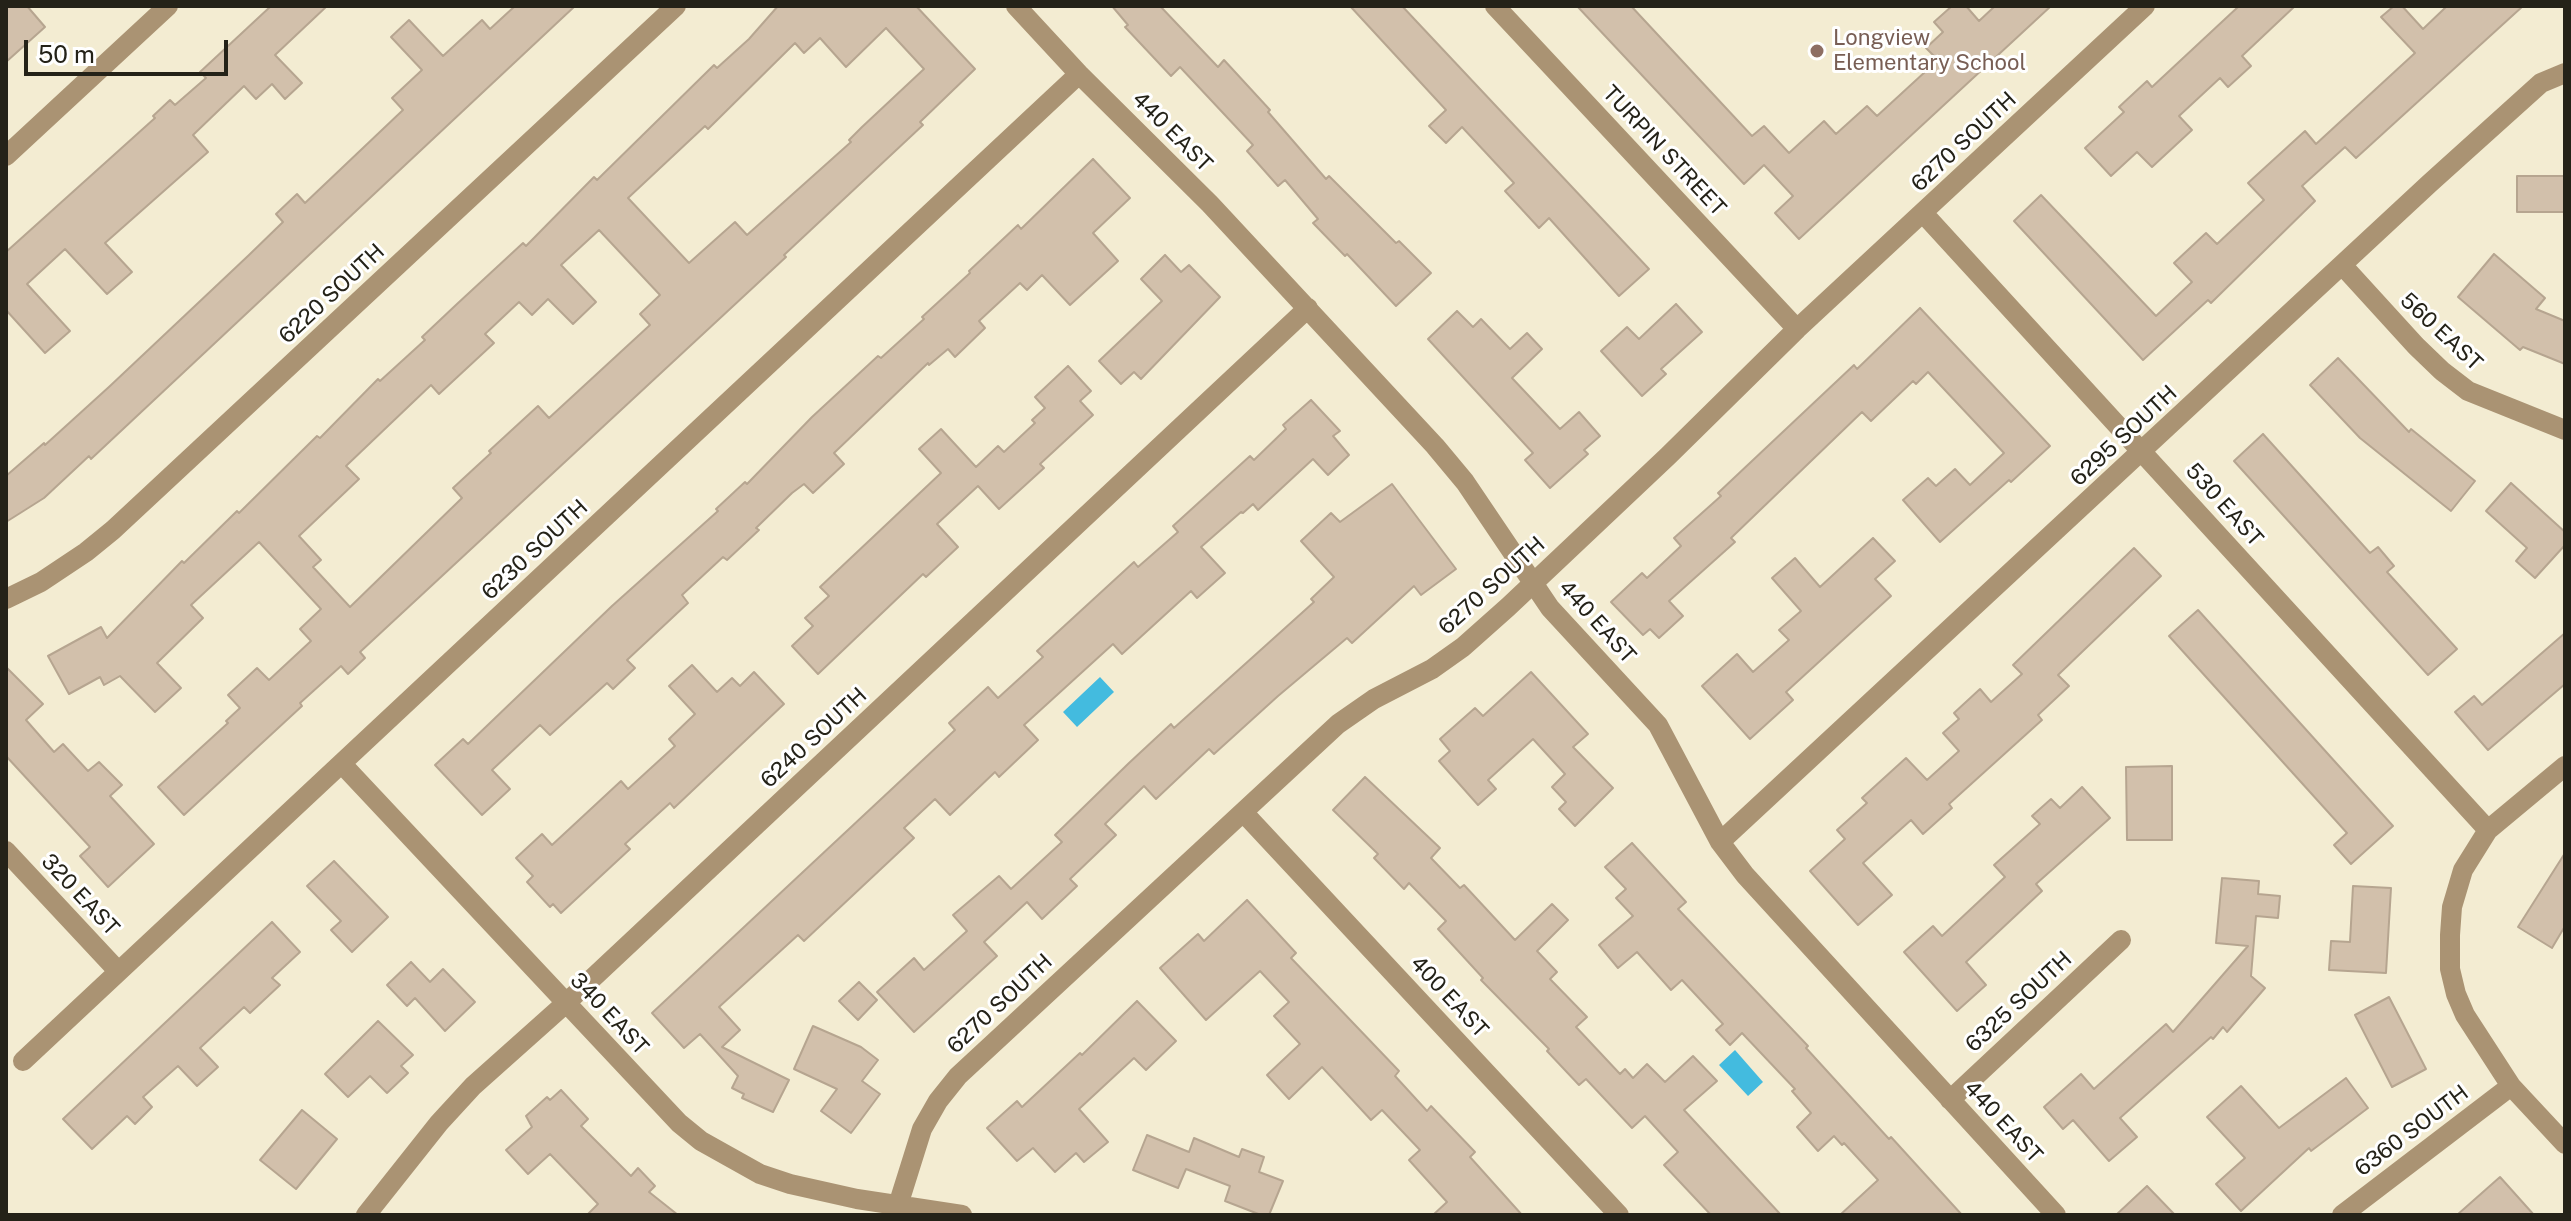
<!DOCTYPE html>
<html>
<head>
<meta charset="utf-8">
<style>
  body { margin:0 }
  #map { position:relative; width:2571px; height:1221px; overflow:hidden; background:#f3ecd2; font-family:"Public Sans",sans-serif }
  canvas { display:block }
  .frame { position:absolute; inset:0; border:8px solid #242218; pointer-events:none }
  .scale { position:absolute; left:24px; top:40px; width:204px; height:36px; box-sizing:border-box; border:4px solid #242218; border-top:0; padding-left:10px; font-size:24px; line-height:28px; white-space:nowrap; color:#242218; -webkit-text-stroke:6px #fff; paint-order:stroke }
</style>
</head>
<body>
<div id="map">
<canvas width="2571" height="1221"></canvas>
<div class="frame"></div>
<div class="scale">50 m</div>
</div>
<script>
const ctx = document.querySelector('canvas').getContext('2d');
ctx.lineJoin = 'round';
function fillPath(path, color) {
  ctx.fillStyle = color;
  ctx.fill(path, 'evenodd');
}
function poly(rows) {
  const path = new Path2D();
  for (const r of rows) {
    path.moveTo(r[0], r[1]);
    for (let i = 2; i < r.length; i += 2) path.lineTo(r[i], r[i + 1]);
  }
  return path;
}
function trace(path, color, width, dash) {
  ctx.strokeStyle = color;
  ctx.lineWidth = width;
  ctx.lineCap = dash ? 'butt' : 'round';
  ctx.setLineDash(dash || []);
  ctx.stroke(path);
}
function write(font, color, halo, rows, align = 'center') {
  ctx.font = font + ' "Public Sans",sans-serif';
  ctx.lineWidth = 6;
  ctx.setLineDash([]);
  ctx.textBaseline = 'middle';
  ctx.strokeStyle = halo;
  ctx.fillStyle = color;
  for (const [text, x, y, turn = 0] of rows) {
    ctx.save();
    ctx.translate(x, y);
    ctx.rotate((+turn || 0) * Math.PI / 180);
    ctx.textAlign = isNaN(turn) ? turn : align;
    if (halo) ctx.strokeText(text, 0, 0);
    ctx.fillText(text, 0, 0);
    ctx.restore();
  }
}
fillPath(poly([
  [1100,677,1114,692,1077,727,1063,712],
  [1735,1050,1763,1082,1748,1096,1719,1065]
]), '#43bbdf');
const building = poly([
  [6,6,27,6,45,27,6,62,6,6],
  [271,6,327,6,275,55,302,83,285,99,272,84,256,99,244,86,193,135,208,152,105,243,132,272,107,294,65,249,27,284,70,331,45,353,6,310,6,252,155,118,153,116,170,100,175,105,206,78,200,72,271,6],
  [515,6,575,6,91,459,89,456,44,498,6,522,6,476,44,443,45,445,110,386,249,255,283,222,276,214,297,194,305,203,403,110,392,98,422,70,391,37,409,20,443,56,482,20,490,29,515,6],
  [778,6,916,6,975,69,920,122,923,125,784,255,786,257,360,652,365,658,348,674,341,666,300,703,302,706,184,815,158,787,228,723,226,721,240,708,228,695,257,668,269,680,311,641,300,629,321,609,259,542,191,605,203,618,157,663,181,688,155,712,120,676,104,685,100,677,69,694,48,656,101,627,107,638,182,561,184,563,237,511,239,513,317,436,320,438,378,379,380,381,425,340,422,337,457,304,523,243,526,246,594,177,597,180,714,65,717,68,749,39,778,6],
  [886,28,924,69,862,127,849,140,851,142,747,235,735,222,689,263,628,198,705,126,708,129,795,43,804,53,820,38,846,67,886,28],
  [599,230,660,295,640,314,650,325,549,418,538,406,489,451,491,453,453,488,462,498,350,607,313,567,321,560,299,536,359,479,346,466,431,385,439,394,494,343,485,334,519,302,532,315,548,299,573,324,596,302,561,265,599,230],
  [1112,6,1160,6,1218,67,1224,60,1270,110,1268,112,1326,179,1329,176,1396,243,1399,241,1431,273,1396,306,1347,254,1345,256,1313,223,1318,219,1285,180,1278,186,1247,151,1253,145,1180,67,1171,76,1125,27,1128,25,1112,6],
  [1350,6,1402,6,1649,269,1619,296,1549,218,1539,228,1505,191,1514,183,1462,127,1446,143,1429,126,1446,110,1350,6],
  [1577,6,1631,6,1752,136,1764,126,1789,153,1824,121,1836,134,1867,106,1877,116,1938,60,1926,48,1943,32,1934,22,1952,6,1966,6,1979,21,1995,6,2051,6,1799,239,1775,213,1793,196,1764,165,1744,184,1577,6],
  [2239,6,2295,6,2242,56,2251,66,2228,87,2220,78,2179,116,2192,130,2152,167,2137,152,2111,176,2085,148,2124,112,2119,107,2147,81,2152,87,2239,6],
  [2394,6,2402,6,2423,29,2447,6,2523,6,2356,158,2345,147,2302,186,2315,201,2211,303,2208,300,2143,360,2014,221,2041,195,2156,316,2192,282,2174,263,2206,233,2217,244,2264,200,2248,183,2305,131,2316,144,2415,53,2381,17,2394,6],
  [1093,159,1130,198,1093,233,1118,261,1070,305,1042,275,1027,290,1020,283,979,321,985,328,955,357,948,349,929,365,928,363,834,453,844,464,813,493,804,484,792,493,756,528,759,530,727,560,723,557,682,595,688,603,627,660,635,668,613,689,607,683,550,735,540,725,492,770,510,789,482,815,435,765,463,739,468,744,612,606,718,511,716,509,745,482,747,484,812,417,878,356,881,358,924,319,922,317,970,273,969,271,1018,225,1021,229,1093,159],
  [2517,176,2565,176,2565,212,2517,212,2517,176],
  [2494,254,2545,298,2536,309,2565,321,2565,364,2523,347,2520,350,2458,297,2494,254],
  [1165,255,1181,272,1189,265,1220,297,1141,379,1134,372,1121,384,1099,361,1162,301,1141,279,1165,255],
  [1676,304,1702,332,1661,369,1666,374,1642,396,1601,351,1627,327,1639,339,1676,304],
  [1920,308,2050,446,2011,482,2009,480,1940,542,1903,500,1928,478,1936,486,1955,469,1970,485,2004,453,1928,372,1916,384,1913,381,1871,421,1862,412,1731,538,1735,542,1669,601,1683,616,1659,638,1650,629,1643,635,1611,602,1642,573,1647,578,1681,546,1674,538,1721,496,1718,493,1854,365,1857,369,1920,308],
  [1457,311,1473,327,1481,319,1510,349,1527,333,1542,349,1512,378,1560,429,1579,412,1600,436,1584,450,1588,454,1550,488,1525,460,1533,453,1428,339,1457,311],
  [2338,358,2409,432,2411,429,2475,481,2451,511,2360,438,2310,385,2338,358],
  [1068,366,1091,391,1080,401,1093,415,1040,464,1044,468,999,509,978,486,937,524,958,547,926,577,923,574,818,674,792,646,813,626,805,618,829,596,820,587,941,473,919,449,941,429,976,467,998,446,1004,452,1035,423,1032,420,1045,408,1035,397,1068,366],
  [1311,400,1340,431,1333,436,1349,455,1328,475,1313,459,1258,510,1253,504,1243,513,1241,512,1201,547,1225,573,1197,598,1191,591,1122,654,1113,644,1024,725,1038,740,999,777,995,772,950,815,935,799,904,828,914,838,804,941,798,935,719,1007,740,1030,722,1047,789,1080,773,1112,742,1098,744,1094,732,1088,738,1076,700,1034,684,1048,652,1013,955,730,949,723,988,687,998,698,1043,657,1037,651,1134,562,1138,567,1178,532,1173,526,1250,456,1254,460,1286,429,1283,425,1311,400],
  [2263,434,2370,553,2378,547,2394,566,2387,572,2457,649,2428,675,2234,461,2263,434],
  [2511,483,2565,532,2565,545,2535,578,2516,561,2527,548,2486,511,2511,483],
  [1392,484,1456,569,1421,595,1414,586,1352,643,1347,638,1278,696,1214,754,1209,749,1156,799,1144,786,1105,824,1116,835,1070,879,1077,886,1042,919,1027,902,984,942,997,956,914,1032,877,992,914,958,924,970,967,931,953,915,999,876,1011,889,1062,842,1055,835,1129,763,1171,724,1174,728,1314,602,1311,599,1334,577,1301,541,1331,513,1340,522,1392,484],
  [1873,538,1895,561,1875,579,1891,596,1786,692,1793,700,1750,739,1702,686,1737,654,1753,672,1789,640,1779,630,1801,611,1772,578,1795,558,1820,587,1873,538],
  [2134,548,2161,576,2058,675,2069,686,2038,715,2042,720,1949,804,1952,808,1923,834,1911,820,1863,863,1892,895,1858,925,1810,871,1845,839,1837,830,1867,803,1862,798,1906,758,1927,780,1959,751,1943,733,1959,719,1954,713,1980,689,1991,702,2022,674,2013,665,2134,548],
  [2198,610,2393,826,2351,864,2334,845,2347,833,2169,636,2198,610],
  [2565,633,2565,684,2488,750,2455,712,2474,696,2482,705,2565,633],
  [692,665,717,692,732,678,740,686,754,672,784,704,674,808,670,803,625,844,630,849,561,913,553,904,550,907,527,882,533,876,516,858,542,834,552,845,621,781,628,789,675,746,669,739,695,714,669,686,692,665],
  [6,667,43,704,26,720,54,752,63,744,88,771,99,762,122,785,110,796,154,844,108,887,80,856,90,847,6,756,6,667],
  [1531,672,1588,734,1573,747,1613,788,1575,826,1559,809,1566,802,1552,787,1565,774,1533,739,1488,780,1496,789,1478,805,1439,761,1450,751,1440,739,1475,708,1483,716,1531,672],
  [2172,766,2172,840,2127,840,2126,767,2172,766],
  [1365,777,1440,848,1431,858,1460,888,1464,885,1515,940,1552,904,1568,920,1537,951,1557,972,1550,979,1587,1017,1576,1027,1620,1074,1625,1069,1633,1078,1647,1064,1665,1082,1693,1056,1717,1081,1684,1110,1781,1215,1711,1215,1664,1165,1678,1152,1645,1116,1632,1128,1586,1079,1579,1085,1547,1051,1549,1049,1481,980,1483,978,1438,929,1446,921,1409,883,1404,889,1374,858,1378,854,1333,810,1365,777],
  [2082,787,2110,818,2036,884,2042,891,1966,962,1986,985,1957,1011,1904,952,1933,926,1942,936,2005,877,1994,865,2040,824,2032,816,2051,799,2060,808,2082,787],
  [1632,843,1686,902,1678,909,1808,1046,1806,1048,1889,1139,1891,1137,1962,1215,1840,1215,1878,1180,1844,1143,1842,1145,1834,1136,1818,1151,1797,1127,1811,1113,1792,1091,1795,1089,1742,1033,1730,1045,1716,1030,1723,1024,1682,980,1671,990,1637,952,1618,968,1599,945,1633,916,1616,898,1626,889,1605,867,1632,843],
  [2565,853,2565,926,2552,948,2518,927,2565,853],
  [334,861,388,917,352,952,331,930,341,921,307,886,334,861],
  [2222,878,2259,881,2258,894,2280,896,2278,918,2256,916,2251,976,2265,988,2227,1032,2223,1027,2213,1039,2211,1037,2120,1118,2137,1137,2109,1161,2073,1120,2063,1129,2044,1107,2081,1074,2094,1089,2166,1024,2173,1032,2248,946,2216,943,2222,878],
  [2353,886,2391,888,2386,973,2329,970,2331,941,2350,942,2353,886],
  [1247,900,1296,953,1291,958,1399,1071,1395,1076,1427,1111,1431,1106,1475,1152,1470,1157,1522,1215,1433,1215,1447,1202,1409,1160,1420,1150,1382,1110,1371,1120,1322,1067,1289,1099,1267,1075,1300,1044,1274,1016,1289,1002,1260,971,1206,1020,1160,968,1198,934,1204,941,1247,900],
  [272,922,300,952,272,978,280,985,250,1013,244,1007,200,1048,218,1067,197,1086,178,1066,143,1097,152,1107,135,1124,127,1116,92,1149,63,1119,272,922],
  [411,962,430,982,443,969,475,1002,445,1031,415,998,407,1006,387,985,411,962],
  [859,982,877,1000,858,1020,839,1001,859,982],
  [2389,997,2426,1069,2392,1087,2355,1015,2389,997],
  [1137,1001,1176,1041,1146,1070,1134,1058,1079,1109,1108,1142,1084,1162,1076,1153,1055,1172,1033,1148,1017,1161,987,1128,1017,1101,1022,1107,1080,1053,1082,1055,1137,1001],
  [378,1021,413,1055,401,1066,408,1073,387,1093,370,1076,348,1097,325,1074,378,1021],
  [813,1026,861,1047,878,1060,862,1081,880,1094,851,1133,821,1111,837,1089,794,1069,813,1026],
  [2346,1078,2368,1108,2311,1151,2309,1148,2241,1211,2216,1184,2245,1158,2207,1117,2241,1086,2279,1128,2346,1078],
  [561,1090,588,1119,581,1126,631,1176,638,1168,655,1186,649,1192,678,1215,587,1215,598,1204,550,1154,528,1174,506,1150,532,1127,526,1116,547,1097,550,1100,561,1090],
  [302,1110,337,1139,296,1189,260,1160,302,1110],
  [1147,1135,1189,1152,1194,1138,1239,1157,1242,1149,1264,1157,1259,1172,1283,1181,1269,1215,1261,1215,1225,1201,1230,1186,1186,1169,1178,1188,1133,1170,1147,1135],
  [2500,1177,2534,1215,2457,1215,2500,1177],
  [2147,1186,2175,1215,2116,1215,2147,1186]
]);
fillPath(building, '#d2c0ab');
trace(building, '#b6a590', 2);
trace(poly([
  [1016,6,1079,74,1210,204,1435,446,1465,482,1550,608,1658,725,1720,842,1745,875,2056,1215],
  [1495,6,1797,329],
  [6,156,168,6],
  [1923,213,2488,830],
  [2343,266,2416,346,2442,371,2468,391,2565,430],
  [6,599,41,582,86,552,113,530,676,6],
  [342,764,679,1123,701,1141,760,1174,790,1184,857,1199,962,1215],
  [2565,766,2488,830,2463,870,2452,907,2450,935,2450,969,2456,994,2465,1015,2511,1086,2565,1144],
  [1243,812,1619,1215],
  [1720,842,2430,183,2541,83,2565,73],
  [6,851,118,971],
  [23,1061,1079,74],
  [1950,1100,2121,940],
  [366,1215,439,1123,473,1086,566,1003,1308,308],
  [895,1215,922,1129,938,1101,958,1076,1338,724,1374,699,1432,669,1463,647,1508,607,1668,456,1797,329,2145,6],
  [2342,1215,2511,1086]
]), '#aa9373', 20);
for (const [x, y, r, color] of [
  [1817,51,8,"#8d6e63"]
]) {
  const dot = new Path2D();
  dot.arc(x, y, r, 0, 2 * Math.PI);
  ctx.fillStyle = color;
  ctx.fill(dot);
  trace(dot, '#fff', 3);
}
write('22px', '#785e54', '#fff', [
  ["Longview",1833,38],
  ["Elementary School",1833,63]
], 'left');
write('22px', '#242218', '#fff', [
  ["440 EAST",1172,132,45],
  ["6270 SOUTH",1964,142,-43],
  ["TURPIN STREET",1664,151,47],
  ["6220 SOUTH",332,294,-43],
  ["560 EAST",2441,332,43],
  ["6295 SOUTH",2124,436,-43],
  ["530 EAST",2224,505,48],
  ["6230 SOUTH",535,550,-43],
  ["6270 SOUTH",1492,586,-42],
  ["440 EAST",1597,622,48],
  ["6240 SOUTH",814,738,-43],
  ["320 EAST",80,895,47],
  ["400 EAST",1449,997,47],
  ["6325 SOUTH",2019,1002,-43],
  ["6270 SOUTH",1000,1004,-43],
  ["340 EAST",609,1014,47],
  ["440 EAST",2003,1122,47],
  ["6360 SOUTH",2412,1131,-37]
]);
</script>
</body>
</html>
